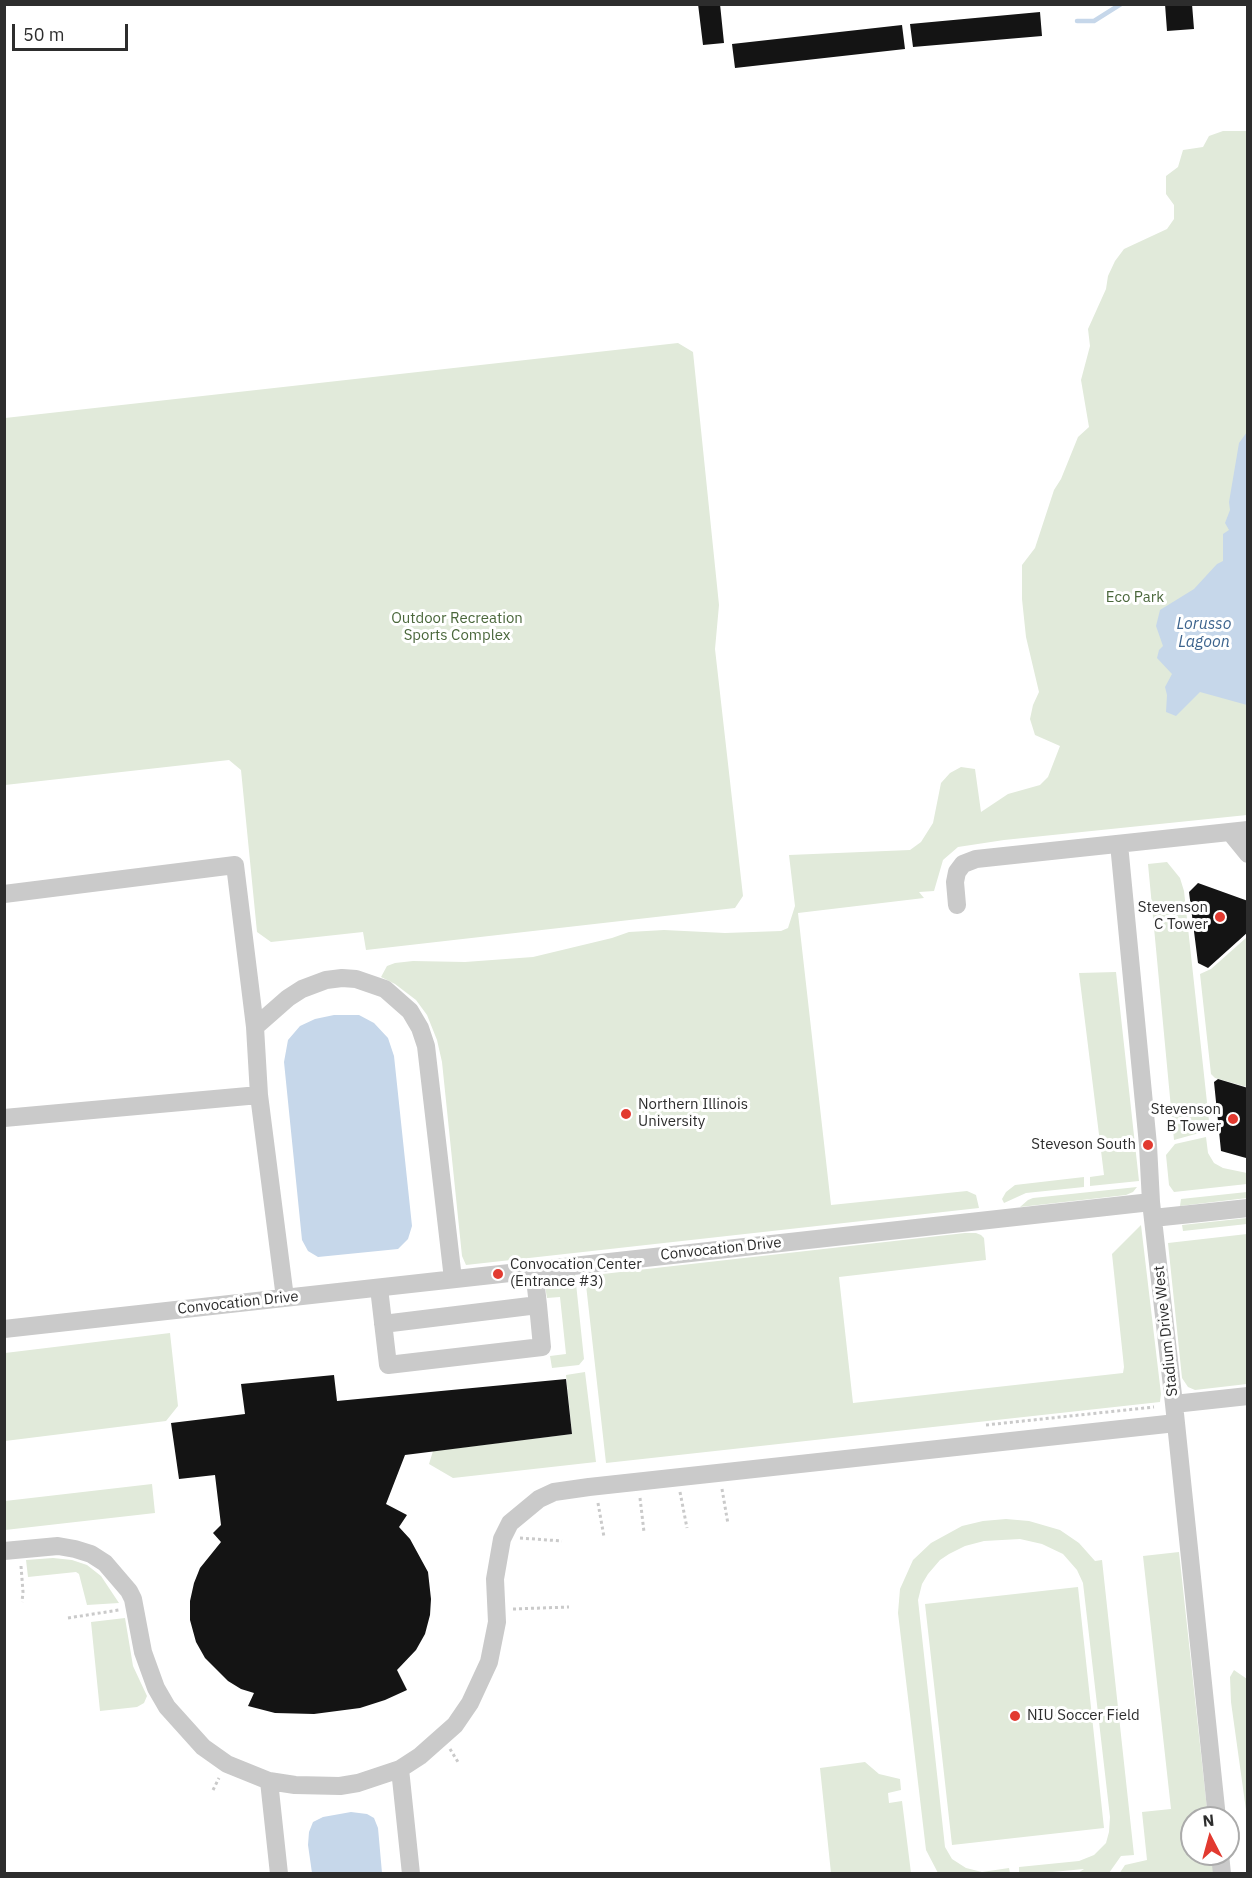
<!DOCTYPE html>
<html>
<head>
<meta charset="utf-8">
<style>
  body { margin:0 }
  #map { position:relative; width:1252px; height:1878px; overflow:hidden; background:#fff; font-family:"IBM Plex Sans",sans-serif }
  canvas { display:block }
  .frame { position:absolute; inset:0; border:6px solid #2d2d2d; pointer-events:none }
  .north { position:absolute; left:1180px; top:1806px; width:60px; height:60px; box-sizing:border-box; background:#fff; border:2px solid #ababab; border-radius:50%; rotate:354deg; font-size:16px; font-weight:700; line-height:24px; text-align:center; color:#2d2d2d }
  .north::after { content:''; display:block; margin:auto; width:21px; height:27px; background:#e23a30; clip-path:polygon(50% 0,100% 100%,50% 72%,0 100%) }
  .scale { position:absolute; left:12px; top:24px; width:116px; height:27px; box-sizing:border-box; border:3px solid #2d2d2d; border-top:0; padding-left:8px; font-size:18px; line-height:21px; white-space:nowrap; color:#2d2d2d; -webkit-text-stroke:4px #fff; paint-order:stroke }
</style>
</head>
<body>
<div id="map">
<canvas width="1252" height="1878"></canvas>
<div class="frame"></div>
<div class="north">N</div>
<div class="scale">50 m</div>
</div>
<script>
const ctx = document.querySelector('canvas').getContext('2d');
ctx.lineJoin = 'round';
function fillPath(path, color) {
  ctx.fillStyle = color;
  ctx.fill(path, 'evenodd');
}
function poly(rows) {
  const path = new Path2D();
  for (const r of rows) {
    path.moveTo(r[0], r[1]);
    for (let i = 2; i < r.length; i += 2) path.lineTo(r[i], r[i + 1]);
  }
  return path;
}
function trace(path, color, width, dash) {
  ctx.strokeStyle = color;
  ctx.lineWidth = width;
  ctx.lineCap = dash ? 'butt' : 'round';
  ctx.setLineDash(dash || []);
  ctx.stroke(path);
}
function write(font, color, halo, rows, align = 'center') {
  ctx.font = font + ' "IBM Plex Sans",sans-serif';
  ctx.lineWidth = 6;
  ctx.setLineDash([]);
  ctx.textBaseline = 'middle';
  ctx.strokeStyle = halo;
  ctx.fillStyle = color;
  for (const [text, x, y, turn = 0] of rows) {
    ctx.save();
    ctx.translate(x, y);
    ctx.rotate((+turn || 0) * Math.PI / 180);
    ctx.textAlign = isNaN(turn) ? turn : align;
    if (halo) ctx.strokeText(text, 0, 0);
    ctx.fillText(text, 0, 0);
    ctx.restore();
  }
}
fillPath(poly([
  [1223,131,1247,131,1247,815,1004,840,958,847,943,860,934,891,919,892,924,898,798,913,831,1205,967,1191,976,1195,979,1208,466,1265,462,1256,442,1062,437,1040,427,1015,416,1000,395,984,381,977,387,966,395,963,413,961,465,962,533,957,612,938,629,932,664,930,725,933,781,931,788,928,795,906,789,855,910,850,921,842,933,823,941,783,950,773,961,767,975,769,981,812,1008,794,1040,785,1048,777,1060,746,1035,735,1030,719,1033,705,1039,692,1026,637,1022,599,1022,565,1035,548,1054,490,1061,479,1078,437,1089,427,1081,380,1090,346,1088,329,1106,289,1108,276,1115,261,1124,249,1167,229,1174,219,1174,205,1166,194,1166,176,1178,167,1183,150,1203,147,1209,136],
  [678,343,693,352,719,605,715,649,743,896,735,908,366,950,363,932,271,942,257,932,241,770,229,760,5,785,5,418],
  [1167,862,1180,878,1184,891,1210,1130,1174,1140,1148,864],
  [1247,937,1247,1087,1215,1078,1211,1074,1200,974,1211,969],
  [1116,972,1139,1181,1090,1186,1090,1177,1104,1175,1079,973],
  [1206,1137,1208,1153,1214,1163,1223,1168,1247,1173,1247,1184,1174,1192,1169,1185,1166,1155,1175,1144],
  [1084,1177,1084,1187,1026,1193,1004,1203,1002,1199,1006,1192,1015,1185],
  [1137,1187,1133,1192,1126,1195,1020,1207,1028,1200,1033,1198],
  [1247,1192,1247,1198,1180,1206,1181,1199],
  [1247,1218,1247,1224,1183,1231,1182,1225],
  [1141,1225,1161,1394,1160,1402,606,1463,585,1276,965,1233,976,1233,981,1235,984,1238,986,1260,839,1277,853,1403,1123,1373,1124,1367,1112,1254],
  [1247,1234,1247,1384,1195,1390,1188,1387,1182,1378,1168,1243],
  [575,1274,584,1359,579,1365,552,1368,550,1356,566,1354,560,1297,547,1298,544,1280,550,1277],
  [170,1333,178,1406,166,1421,5,1441,5,1353],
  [585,1372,596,1462,453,1478,429,1464,433,1451,572,1434,566,1375],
  [152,1484,155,1513,5,1530,5,1501],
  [1006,1519,1029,1521,1060,1530,1079,1543,1095,1561,1102,1560,1134,1855,1121,1856,1109,1873,1078,1873,1084,1869,1042,1873,1019,1873,1019,1867,1079,1861,1094,1855,1106,1843,1109,1832,1110,1817,1083,1583,1077,1570,1063,1554,1042,1544,1020,1539,984,1541,965,1546,949,1554,940,1560,928,1574,922,1584,918,1600,945,1847,952,1859,966,1868,982,1872,1009,1868,1010,1873,938,1873,926,1850,898,1613,900,1589,913,1560,931,1543,962,1526,983,1521],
  [1179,1552,1208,1818,1192,1818,1192,1854,1212,1854,1214,1873,1119,1874,1125,1865,1147,1860,1142,1812,1171,1809,1143,1556],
  [53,1558,72,1560,87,1565,101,1576,119,1603,87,1605,79,1574,76,1572,28,1577,26,1560],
  [1078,1587,1104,1828,952,1845,925,1604],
  [125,1618,133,1666,147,1696,144,1703,137,1707,100,1711,91,1622],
  [1234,1670,1247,1679,1247,1817,1231,1702,1230,1677],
  [865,1762,879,1774,900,1779,901,1790,888,1793,889,1803,902,1801,911,1873,831,1873,820,1768]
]), '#e1eada');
fillPath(poly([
  [1247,432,1247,705,1200,692,1176,716,1166,712,1167,695,1165,687,1172,674,1157,658,1159,650,1163,646,1156,626,1160,610,1194,589,1217,564,1223,561,1223,534,1229,530,1225,523,1230,510,1229,502,1239,443],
  [334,1015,359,1015,374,1023,388,1038,394,1056,412,1226,408,1239,398,1249,318,1257,308,1251,302,1240,284,1062,288,1040,300,1026,315,1019],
  [351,1812,367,1814,374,1818,378,1828,382,1873,312,1873,308,1845,309,1832,313,1822,323,1817]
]), '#c6d7ea');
trace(poly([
  [1077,21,1094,21,1121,4]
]), '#c6d7ea', 4.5);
fillPath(poly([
  [698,4,720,4,724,43,703,45],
  [1165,4,1192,4,1194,29,1167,31],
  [1040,12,1042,36,913,47,910,24],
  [902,25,905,49,735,68,732,44],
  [1198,883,1248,901,1248,932,1208,968,1198,963,1189,892],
  [1218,1079,1248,1088,1248,1156,1246,1158,1221,1151,1214,1082],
  [334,1375,337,1401,566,1379,572,1434,405,1455,386,1504,407,1515,399,1527,410,1539,428,1572,431,1599,430,1615,425,1634,416,1650,397,1670,407,1690,385,1700,360,1708,314,1714,275,1713,248,1706,254,1693,241,1689,228,1681,205,1658,196,1642,190,1620,190,1601,194,1583,200,1568,221,1542,213,1533,221,1525,215,1475,179,1479,171,1423,245,1414,241,1384]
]), '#141414');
trace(poly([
  [986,1425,1154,1407],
  [722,1489,728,1524],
  [680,1492,687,1528],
  [640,1498,644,1532],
  [598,1503,604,1537],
  [520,1538,562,1541],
  [21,1566,23,1592,22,1602],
  [513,1609,569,1607],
  [68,1618,119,1610],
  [450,1749,458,1762],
  [213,1790,219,1778]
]), '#cacaca', 3, [3, 3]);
trace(poly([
  [1230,832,1248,854],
  [1119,844,1148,1145,1151,1202,1174,1404,1217,1818],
  [4,894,235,865,255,1027,259,1095],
  [957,905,955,882,957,872,963,864,976,859,1248,830],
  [255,1027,288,998,302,989,326,980,342,978,356,979,385,989,410,1011,420,1028,426,1046,453,1279],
  [4,1118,259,1095,285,1298],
  [1153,1218,1248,1208],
  [534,1270,538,1305],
  [379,1288,388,1365,542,1347,538,1305,383,1324],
  [4,1329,1151,1202],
  [1174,1404,1248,1396],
  [4,1551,58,1546,75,1549,91,1554,105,1563,129,1591,133,1599,143,1652,156,1688,167,1707,203,1747,227,1764,269,1781,295,1785,340,1786,358,1783,400,1769,420,1756,455,1725,470,1703,489,1662,497,1622,495,1579,502,1539,510,1523,539,1499,554,1492,589,1487,1176,1423],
  [400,1769,411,1874],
  [269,1781,279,1874],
  [1220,1854,1222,1874]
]), '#cacaca', 18);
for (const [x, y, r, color] of [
  [1220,917,6,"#e23a30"],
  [626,1114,6,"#e23a30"],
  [1233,1119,6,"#e23a30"],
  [1148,1145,6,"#e23a30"],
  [498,1274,6,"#e23a30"],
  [1015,1716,6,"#e23a30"]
]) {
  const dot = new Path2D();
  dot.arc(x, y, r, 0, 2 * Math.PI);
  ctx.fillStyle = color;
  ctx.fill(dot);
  trace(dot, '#fff', 2);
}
write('15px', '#4a673b', '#fff', [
  ["Eco Park",1135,598],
  ["Outdoor Recreation",457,619],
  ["Sports Complex",457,636]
]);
write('15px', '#2d2d2d', '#fff', [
  ["Stevenson",1208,908],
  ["C Tower",1208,925],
  ["Northern Illinois",638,1105,"left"],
  ["University",638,1122,"left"],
  ["Stevenson",1221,1110],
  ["B Tower",1221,1127],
  ["Steveson South",1136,1145],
  ["Convocation Center",510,1265,"left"],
  ["(Entrance #3)",510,1282,"left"],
  ["NIU Soccer Field",1027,1716,"left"]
], 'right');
write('15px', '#2d2d2d', '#fff', [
  ["Convocation Drive",721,1249,-6],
  ["Convocation Drive",238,1303,-6],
  ["Stadium Drive West",1166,1331,-96]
]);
write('italic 16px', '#3c638d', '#fff', [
  ["Lorusso",1204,624],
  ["Lagoon",1204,642]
]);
</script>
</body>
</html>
